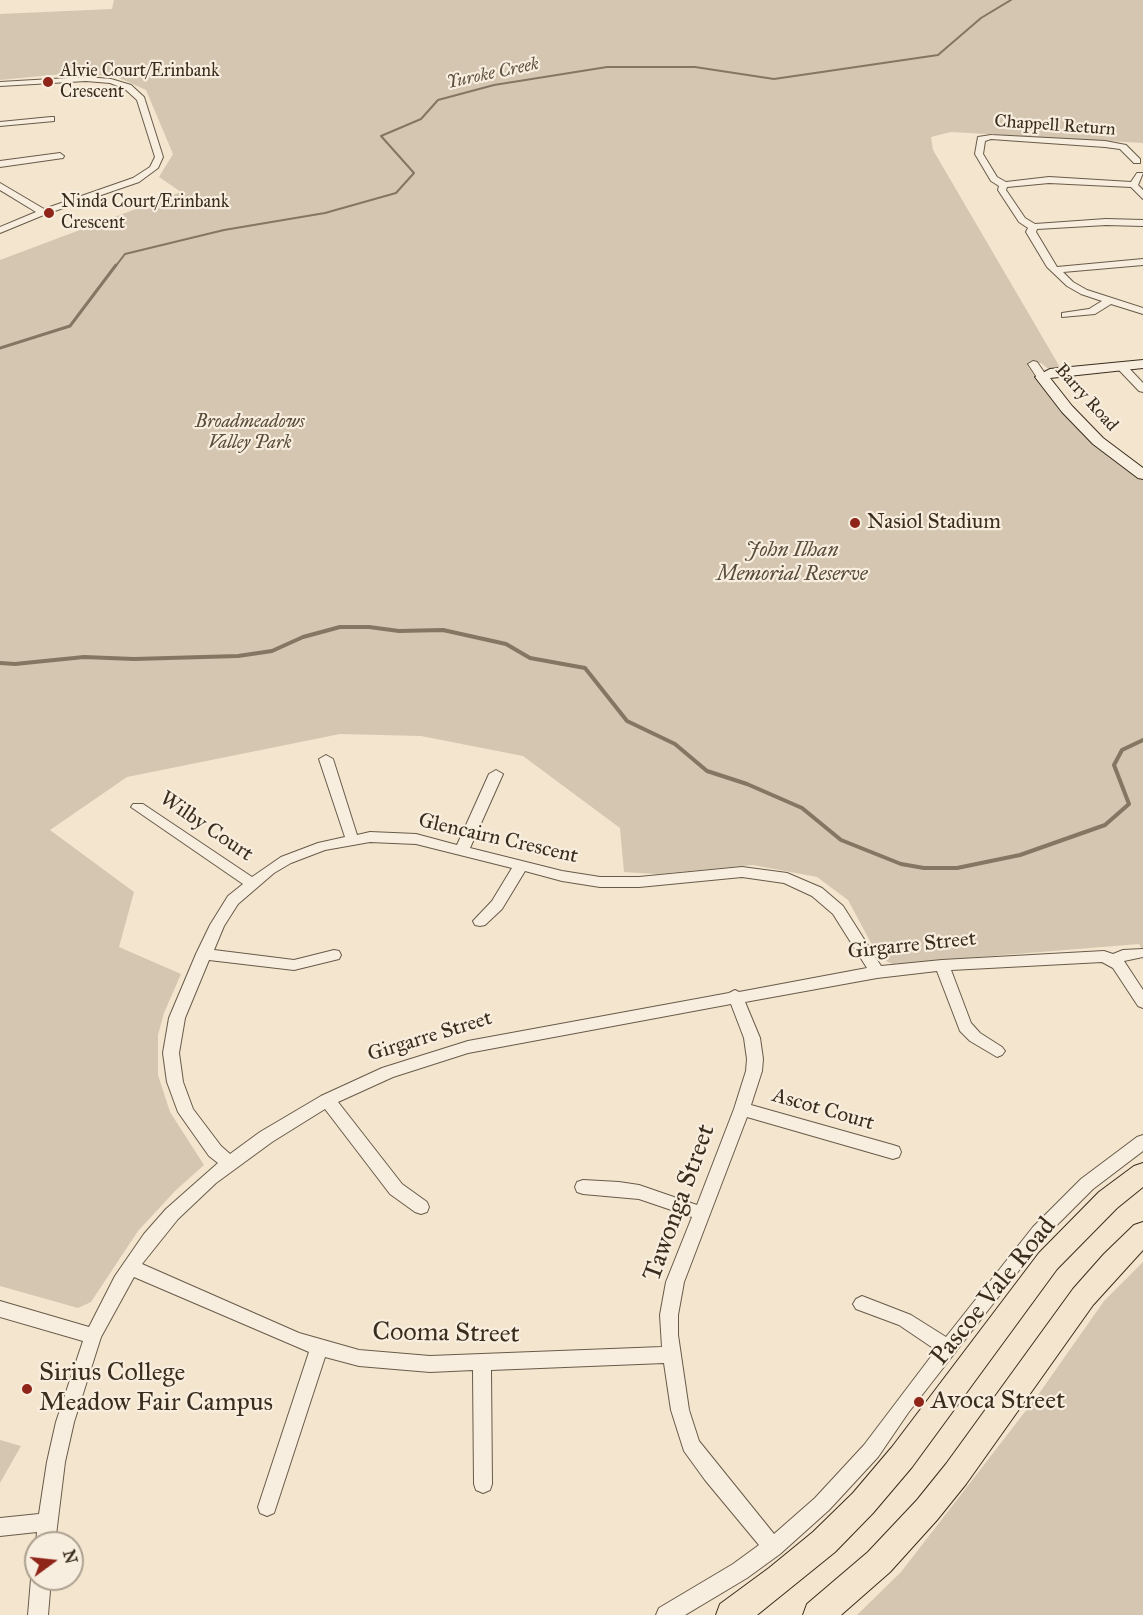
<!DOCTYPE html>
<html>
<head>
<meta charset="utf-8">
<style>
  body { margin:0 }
  #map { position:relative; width:1143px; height:1615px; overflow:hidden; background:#f4e5ce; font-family:"IM FELL Great Primer",serif }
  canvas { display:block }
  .north { position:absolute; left:24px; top:1531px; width:60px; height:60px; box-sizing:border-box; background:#f8eedf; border:2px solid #aca191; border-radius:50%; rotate:75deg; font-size:16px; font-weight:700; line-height:24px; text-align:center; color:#3a2d1d }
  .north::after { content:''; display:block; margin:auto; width:21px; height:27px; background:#8f2418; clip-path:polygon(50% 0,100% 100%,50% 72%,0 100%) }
</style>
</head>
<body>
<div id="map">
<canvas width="1143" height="1615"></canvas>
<div class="north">N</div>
</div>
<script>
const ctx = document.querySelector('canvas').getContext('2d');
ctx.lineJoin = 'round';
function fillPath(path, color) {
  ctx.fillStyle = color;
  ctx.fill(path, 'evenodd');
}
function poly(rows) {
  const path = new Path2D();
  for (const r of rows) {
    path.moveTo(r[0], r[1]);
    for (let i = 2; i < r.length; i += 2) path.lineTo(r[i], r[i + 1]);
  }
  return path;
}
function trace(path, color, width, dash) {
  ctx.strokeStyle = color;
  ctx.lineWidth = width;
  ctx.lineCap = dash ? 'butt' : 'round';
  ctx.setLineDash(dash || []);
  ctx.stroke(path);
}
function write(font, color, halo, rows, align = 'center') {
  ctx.font = font + ' "IM FELL Great Primer",serif';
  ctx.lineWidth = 4.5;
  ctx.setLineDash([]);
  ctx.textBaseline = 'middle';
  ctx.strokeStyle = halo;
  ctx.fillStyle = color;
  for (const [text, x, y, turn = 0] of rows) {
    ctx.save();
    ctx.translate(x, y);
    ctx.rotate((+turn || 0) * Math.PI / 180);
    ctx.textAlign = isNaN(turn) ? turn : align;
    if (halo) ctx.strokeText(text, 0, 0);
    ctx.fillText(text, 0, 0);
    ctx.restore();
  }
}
fillPath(poly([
  [114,0,1143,0,1143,143,951,132,931,137,933,150,1061,369,1047,368,1041,363,1027,365,1041,386,1075,425,1118,463,1143,480,1143,952,1139,944,893,964,879,958,848,900,817,877,753,865,657,874,624,872,620,828,523,756,421,736,340,734,127,777,50,830,134,892,119,947,181,974,164,1013,158,1035,158,1075,170,1112,204,1165,175,1191,138,1231,91,1302,78,1308,0,1286,0,260,181,192,159,177,173,154,146,90,117,77,95,75,63,74,0,80,0,14,112,9],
  [1143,1262,1143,1615,857,1615,901,1572,1038,1395,1104,1301],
  [0,1440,21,1446,0,1483]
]), '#d4c6b0');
trace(poly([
  [115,267,125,254,224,230,325,213,396,193,414,173,381,136,421,119,438,100,494,85,607,67,695,67,774,79,938,55,981,18,1011,0]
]), '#847663', 2);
trace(poly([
  [0,348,70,326,116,265]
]), '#847663', 3);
trace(poly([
  [0,663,15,664,84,657,134,659,238,656,272,651,303,637,340,627,369,627,399,631,443,630,506,644,530,658,585,668,627,721,675,744,707,771,747,784,802,808,841,840,901,864,924,868,957,868,1020,855,1105,825,1129,804,1114,765,1122,750,1143,740]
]), '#847663', 4);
const street = poly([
  [86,77,111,79,131,85,144,97,163,157,158,168,139,182,46,214,0,233,0,227,36,212,0,190,0,183,44,209,133,178,150,167,155,157,137,100,125,89,110,83,86,81,0,86,0,82,86,77],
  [51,117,54,117,54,121,0,126,0,122,51,117],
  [991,135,1105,141,1126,145,1140,159,1140,163,1134,163,1120,149,1105,147,991,139,985,141,983,154,997,177,1006,182,1049,177,1131,182,1137,173,1143,173,1138,185,1143,190,1143,199,1131,187,1049,183,1007,187,1006,190,1025,218,1035,224,1106,219,1143,220,1143,226,1106,225,1037,229,1036,232,1057,267,1143,259,1143,265,1063,272,1073,282,1087,290,1143,308,1143,314,1111,304,1095,314,1062,317,1062,313,1089,309,1102,301,1081,294,1067,286,1047,267,1026,232,1028,228,1019,222,998,190,999,186,991,181,975,154,978,137,991,135],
  [60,153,64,156,63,158,0,167,0,161,60,153],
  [1033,361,1037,362,1046,375,1046,379,1038,379,1028,364,1033,361],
  [1122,364,1126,365,1143,383,1143,392,1139,391,1118,369,1118,365,1122,364],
  [326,755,333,759,357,835,370,832,416,834,457,845,489,774,496,770,503,774,470,848,562,871,600,877,639,877,742,867,787,873,822,888,843,906,881,966,942,960,1104,951,1113,954,1123,950,1143,949,1143,957,1124,961,1143,990,1143,1008,1138,1006,1113,968,1102,962,951,970,971,1023,980,1033,1002,1047,1005,1051,1002,1055,997,1057,970,1041,960,1031,937,971,877,978,745,1002,760,1038,763,1059,762,1071,751,1105,893,1145,899,1147,901,1152,899,1157,893,1159,747,1117,684,1282,678,1315,678,1335,689,1410,699,1441,774,1534,815,1498,864,1445,936,1350,899,1325,856,1309,853,1304,856,1299,862,1296,911,1315,946,1337,1033,1227,1081,1179,1137,1137,1143,1135,1143,1151,1093,1189,1045,1237,908,1413,878,1457,829,1510,780,1554,747,1578,685,1615,656,1615,659,1608,733,1564,759,1545,705,1480,684,1451,671,1410,664,1363,491,1370,492,1484,490,1490,483,1493,476,1490,474,1484,473,1370,430,1372,359,1366,325,1357,276,1507,274,1513,267,1516,260,1513,258,1507,309,1352,134,1277,101,1337,74,1422,65,1462,55,1543,36,1544,37,1532,0,1536,0,1518,39,1514,47,1462,56,1422,83,1341,0,1317,0,1301,89,1327,115,1276,144,1234,166,1209,218,1163,209,1156,178,1112,167,1082,163,1053,169,1018,196,954,210,925,228,896,243,884,131,807,133,804,143,804,252,877,281,857,318,843,345,837,319,759,326,755],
  [370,842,416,844,512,868,492,901,473,921,475,925,480,926,485,925,502,909,525,871,562,881,600,887,639,887,742,877,784,883,812,896,833,914,867,968,739,992,735,990,729,993,468,1041,382,1068,321,1096,260,1132,230,1154,221,1146,193,1109,183,1082,179,1053,185,1018,209,960,294,970,339,959,341,955,339,951,334,950,294,960,214,950,224,926,238,904,274,873,291,863,325,850,370,842],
  [731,1004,744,1038,747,1059,746,1071,734,1109,697,1205,639,1185,619,1182,583,1180,577,1182,575,1187,577,1192,583,1194,639,1199,692,1217,666,1282,660,1315,662,1347,430,1356,359,1350,299,1333,142,1264,178,1219,216,1183,272,1142,325,1109,390,1194,415,1212,421,1214,427,1212,429,1207,427,1202,402,1184,338,1102,393,1077,468,1053,731,1004],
  [36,1571,36,1579,51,1579,48,1615,28,1615,31,1579,36,1571]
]);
const secondary = poly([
  [1143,360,1143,368,1050,378,1072,406,1103,438,1143,468,1143,479,1138,478,1093,444,1062,412,1035,377,1050,369,1143,360]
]);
const primary = poly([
  [1143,1163,1143,1187,1117,1208,1057,1269,912,1467,873,1513,835,1552,757,1615,716,1615,720,1604,769,1568,813,1532,853,1493,892,1447,1039,1253,1099,1192,1134,1166,1143,1163],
  [1143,1222,1143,1250,1093,1305,966,1484,937,1520,890,1572,841,1615,803,1615,807,1604,868,1552,917,1500,946,1464,1073,1289,1104,1254,1134,1225,1143,1222]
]);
trace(street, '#685b49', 2);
trace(secondary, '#3a2d1d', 2);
trace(primary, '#3a2d1d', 2);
fillPath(street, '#f8eedf');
fillPath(secondary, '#f8eedf');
fillPath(primary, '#f4e5ce');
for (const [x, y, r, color] of [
  [48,82,6,"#8f2418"],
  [49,213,6,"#8f2418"],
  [855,523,6,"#8f2418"],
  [27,1389,6,"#8f2418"],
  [919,1402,6,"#8f2418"]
]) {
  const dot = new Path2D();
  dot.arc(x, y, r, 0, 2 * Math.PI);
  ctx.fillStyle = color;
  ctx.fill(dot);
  trace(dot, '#f8eedf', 2);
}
write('18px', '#3a2d1d', '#f8eedf', [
  ["Alvie Court/Erinbank",60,72],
  ["Crescent",60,93],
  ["Ninda Court/Erinbank",61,203],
  ["Crescent",61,224]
], 'left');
write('italic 18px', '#5f5140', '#f8eedf', [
  ["Yuroke Creek",493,74,-12]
]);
write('18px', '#3a2d1d', '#f8eedf', [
  ["Chappell Return",1055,126,4],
  ["Barry Road",1086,398,48]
]);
write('italic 18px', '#594c3a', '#f8eedf', [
  ["Broadmeadows",250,423],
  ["Valley Park",250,444]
]);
write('21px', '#3a2d1d', '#f8eedf', [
  ["Nasiol Stadium",867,523]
], 'left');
write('italic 21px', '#594c3a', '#f8eedf', [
  ["John Ilhan",792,551],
  ["Memorial Reserve",792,575]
]);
write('21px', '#3a2d1d', '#f8eedf', [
  ["Wilby Court",206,827,34],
  ["Glencairn Crescent",498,839,13],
  ["Girgarre Street",912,946,-6],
  ["Girgarre Street",430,1037,-17],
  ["Ascot Court",823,1110,16]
]);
write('26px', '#3a2d1d', '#f8eedf', [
  ["Tawonga Street",680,1203,-70],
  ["Pascoe Vale Road",994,1292,-51],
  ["Cooma Street",446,1334,1]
]);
write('26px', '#3a2d1d', '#f8eedf', [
  ["Sirius College",39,1374],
  ["Meadow Fair Campus",39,1404],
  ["Avoca Street",931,1402]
], 'left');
</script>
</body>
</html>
